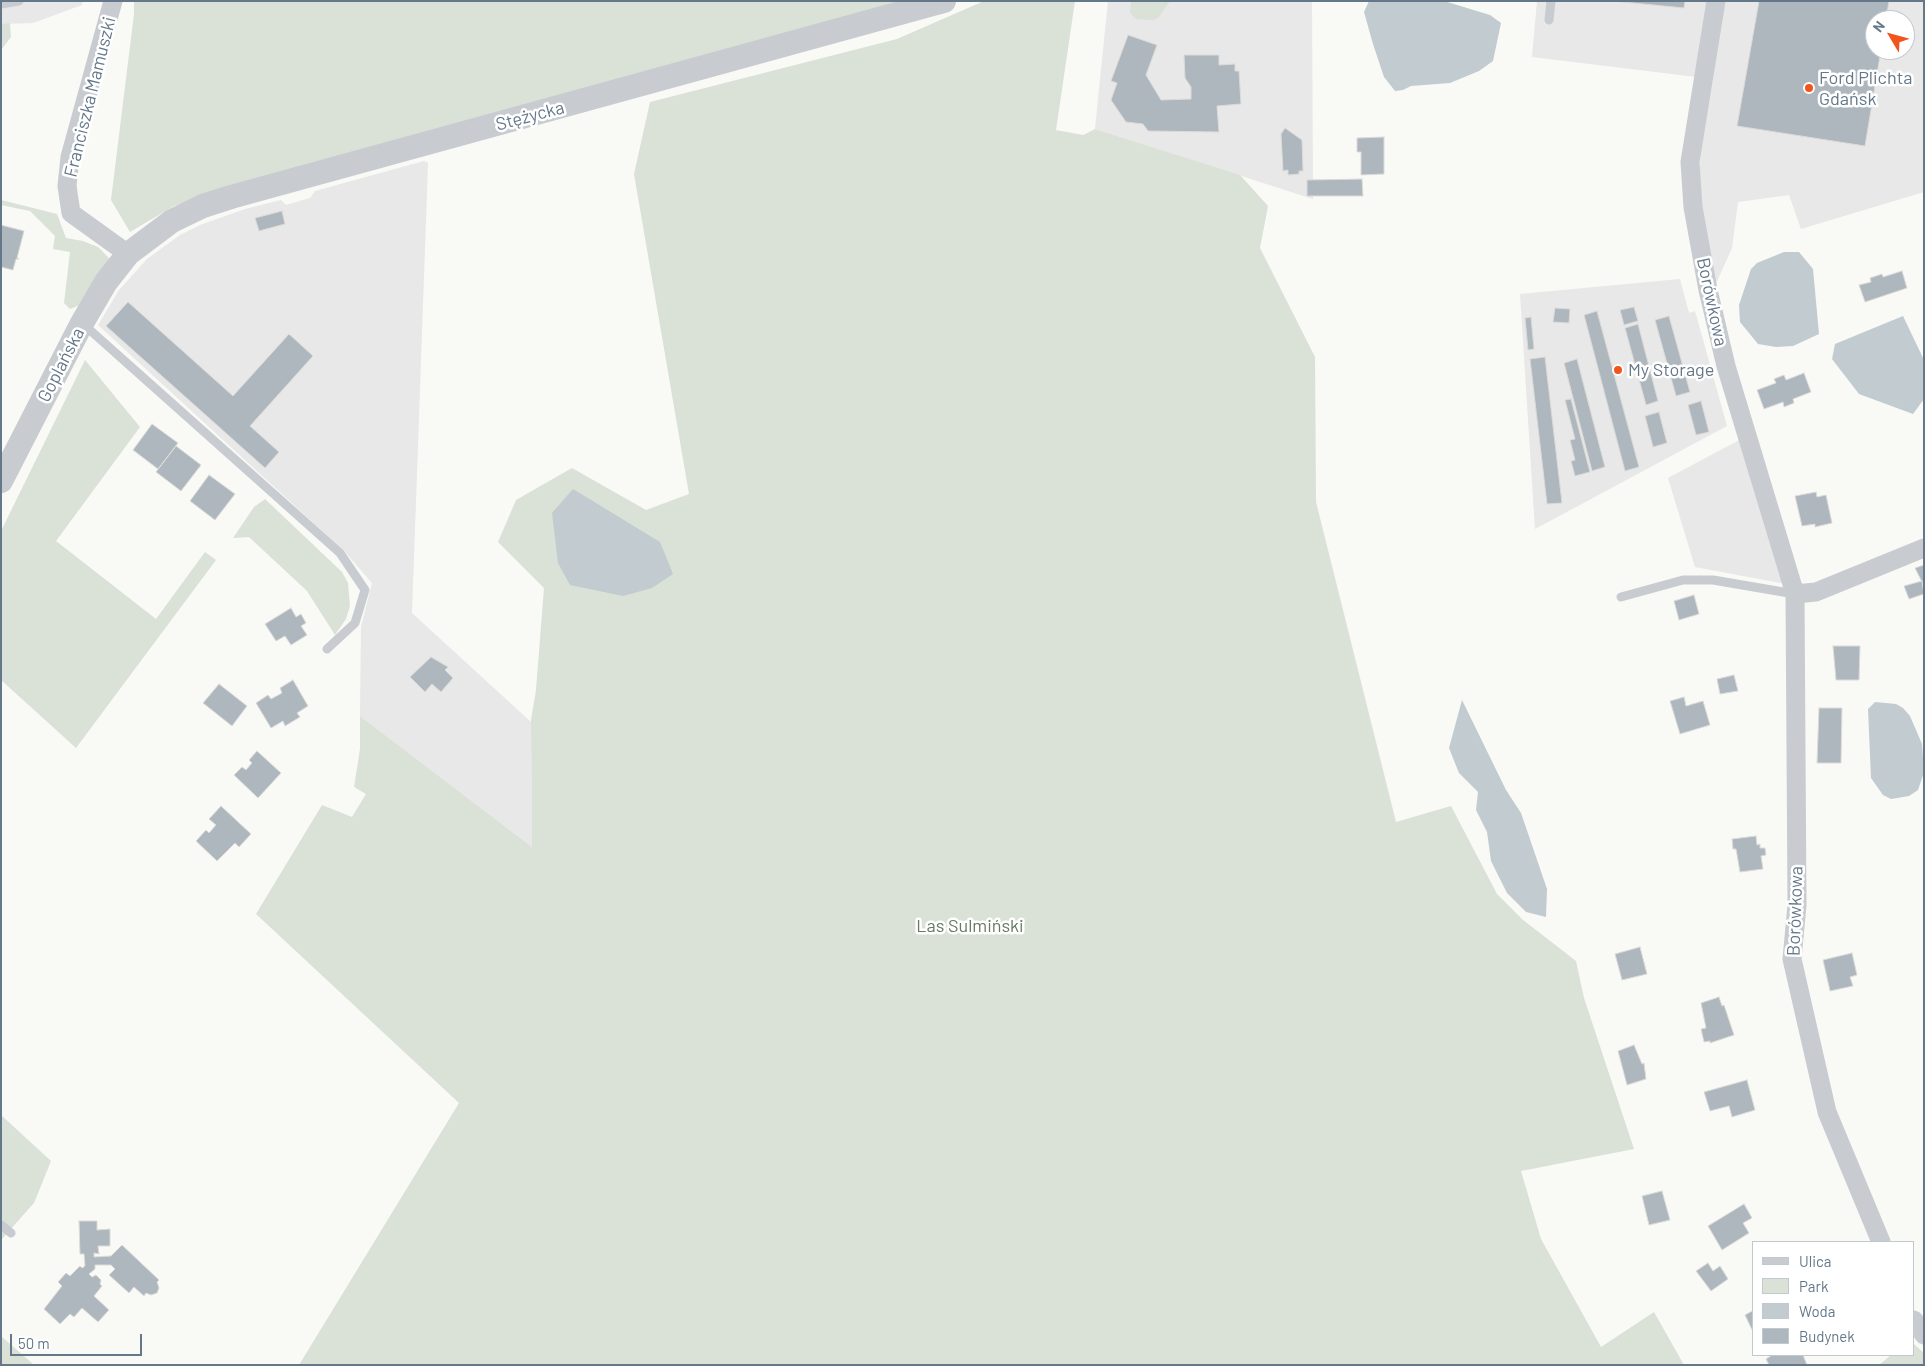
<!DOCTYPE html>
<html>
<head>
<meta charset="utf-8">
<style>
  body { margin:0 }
  #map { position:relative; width:1925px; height:1366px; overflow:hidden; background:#f9f9f6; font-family:Barlow,sans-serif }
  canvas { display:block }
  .frame { position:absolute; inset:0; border:2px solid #65788a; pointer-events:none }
  .legend { position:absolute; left:1752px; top:1241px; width:162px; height:115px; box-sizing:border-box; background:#fff; border:1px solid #c1c9d0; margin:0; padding:6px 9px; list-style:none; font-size:15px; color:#65788a }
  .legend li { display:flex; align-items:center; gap:10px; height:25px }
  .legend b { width:25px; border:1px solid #c1c9d0 }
  .north { position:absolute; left:1865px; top:10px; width:50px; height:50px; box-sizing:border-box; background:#fff; border:1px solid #c1c9d0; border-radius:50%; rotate:307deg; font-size:14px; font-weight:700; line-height:20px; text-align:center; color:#65788a }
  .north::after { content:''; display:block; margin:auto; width:18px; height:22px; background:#f2541d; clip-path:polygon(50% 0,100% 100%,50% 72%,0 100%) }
  .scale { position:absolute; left:10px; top:1334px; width:132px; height:22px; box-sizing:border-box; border:2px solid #65788a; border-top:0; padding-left:6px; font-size:15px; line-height:18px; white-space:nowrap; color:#65788a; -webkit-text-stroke:4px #fff; paint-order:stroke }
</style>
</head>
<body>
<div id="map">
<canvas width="1925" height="1366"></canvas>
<div class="frame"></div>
<ul class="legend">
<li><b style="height:6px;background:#c8ccd0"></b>Ulica</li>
<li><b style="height:14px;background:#dae1d7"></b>Park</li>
<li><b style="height:14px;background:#c1cbd0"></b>Woda</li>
<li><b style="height:14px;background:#afb7be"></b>Budynek</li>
</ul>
<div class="north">N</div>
<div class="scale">50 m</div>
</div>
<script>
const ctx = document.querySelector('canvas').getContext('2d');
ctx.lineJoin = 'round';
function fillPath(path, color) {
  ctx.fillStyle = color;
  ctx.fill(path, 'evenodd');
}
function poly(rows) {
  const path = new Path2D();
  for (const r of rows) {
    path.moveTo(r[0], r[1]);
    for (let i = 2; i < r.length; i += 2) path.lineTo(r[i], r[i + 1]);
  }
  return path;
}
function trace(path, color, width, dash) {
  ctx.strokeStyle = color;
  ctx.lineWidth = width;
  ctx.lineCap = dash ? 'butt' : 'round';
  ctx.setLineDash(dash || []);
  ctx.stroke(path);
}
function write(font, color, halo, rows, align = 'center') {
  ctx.font = font + ' Barlow,sans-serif';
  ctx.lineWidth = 5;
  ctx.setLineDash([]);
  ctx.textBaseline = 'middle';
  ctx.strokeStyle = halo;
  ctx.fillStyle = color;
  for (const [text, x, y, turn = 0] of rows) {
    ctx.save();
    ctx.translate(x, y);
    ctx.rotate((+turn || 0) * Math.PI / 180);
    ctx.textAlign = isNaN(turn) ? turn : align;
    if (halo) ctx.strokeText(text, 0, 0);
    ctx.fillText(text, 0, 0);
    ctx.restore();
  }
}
fillPath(poly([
  [1,1,82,1,82,5,33,23,1,24],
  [1108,1,1312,1,1313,199,1095,129],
  [1537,1,1924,1,1924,192,1801,229,1789,195,1738,202,1732,248,1714,288,1700,200,1700,156,1713,79,1532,57],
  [1875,20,1905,20,1905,50,1875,50],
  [424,161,428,163,412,613,531,722,532,847,360,716,361,627,372,583,345,552,98,325,119,290,147,259,180,235,200,225,245,209,281,200,286,205,310,198,315,191],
  [1680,279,1689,313,1695,311,1727,426,1535,529,1520,294],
  [1743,438,1786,584,1695,567,1668,478]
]), '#e7e8e7');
fillPath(poly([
  [134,1,920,1,206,195,174,206,130,232,111,200,134,14],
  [984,1,1075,1,1056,130,1083,135,1095,129,1240,175,1268,206,1260,248,1315,357,1316,502,1396,822,1451,806,1497,894,1523,920,1576,961,1584,998,1634,1149,1521,1171,1541,1239,1601,1347,1654,1312,1684,1365,299,1365,459,1103,256,914,322,805,352,817,366,794,354,787,360,749,360,716,532,847,531,720,536,690,544,588,498,542,516,500,572,468,646,510,689,494,634,174,650,102,897,39],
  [1131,1,1170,1,1158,18,1153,20,1136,19,1130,13],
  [10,23,11,37,1,50,1,24],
  [1,200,57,214,66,238,83,241,98,247,110,259,82,304,70,309,64,303,70,252,53,249,55,236,30,211,1,205],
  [85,360,140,427,56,541,156,619,205,552,216,560,76,748,1,680,1,531],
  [265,499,342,572,348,583,350,606,346,619,335,635,307,591,249,537,233,538,254,507],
  [1,1115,51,1161,34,1203,1,1240],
  [1,1336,34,1365,1,1365],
  [1914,1344,1924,1353,1924,1365,1879,1365,1891,1355,1914,1355]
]), '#dae1d7');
fillPath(poly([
  [1369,1,1444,1,1490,15,1501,23,1493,61,1479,71,1450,83,1411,86,1403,90,1395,91,1384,77,1373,44,1364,12],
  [1784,252,1799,252,1813,269,1819,334,1793,346,1776,347,1758,344,1740,322,1739,305,1751,269,1757,263],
  [1903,316,1924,360,1924,399,1913,414,1859,394,1832,359,1835,344],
  [573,489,660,542,673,574,652,588,623,596,570,585,558,563,552,513],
  [1462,700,1506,790,1521,813,1547,889,1546,917,1526,912,1507,893,1491,861,1487,832,1476,810,1478,792,1459,773,1449,748],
  [1875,702,1896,704,1903,708,1910,716,1922,744,1924,772,1918,790,1909,796,1891,799,1883,795,1871,778,1868,709]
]), '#c1cbd0');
const building = poly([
  [1613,1,1685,1,1684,8,1613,1],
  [1759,1,1889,1,1886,20,1875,20,1875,50,1881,50,1865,146,1737,126,1759,1],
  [1128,35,1157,45,1146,75,1161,100,1191,99,1191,87,1185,78,1184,55,1219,55,1219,65,1235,64,1235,71,1239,71,1241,104,1217,106,1219,132,1148,131,1143,124,1126,122,1111,100,1117,83,1111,81,1128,35],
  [1285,128,1302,140,1303,171,1299,171,1299,174,1288,175,1288,170,1283,171,1281,134,1285,128],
  [1384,137,1384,174,1361,175,1361,152,1357,152,1357,138,1384,137],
  [1362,179,1363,196,1307,196,1307,180,1362,179],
  [282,211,285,224,259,231,255,218,282,211],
  [1,225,24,231,17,258,19,259,16,259,13,270,1,267,1,225],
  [1902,271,1907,288,1865,302,1859,285,1871,282,1870,278,1882,274,1883,277,1902,271],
  [128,302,233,396,289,334,313,356,250,426,279,452,265,468,106,326,128,302],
  [1634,307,1638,321,1624,325,1620,310,1634,307],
  [1555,308,1570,309,1569,323,1553,322,1555,308],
  [1597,311,1639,467,1625,471,1584,315,1597,311],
  [1669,316,1690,392,1676,396,1655,320,1669,316],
  [1531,317,1534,349,1528,350,1525,318,1531,317],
  [1638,324,1658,401,1646,405,1625,328,1638,324],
  [1545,357,1562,503,1547,504,1530,359,1545,357],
  [1577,359,1605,467,1592,471,1564,363,1577,359],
  [1804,373,1811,392,1793,399,1794,403,1784,407,1783,402,1764,409,1757,390,1776,383,1774,379,1784,375,1786,380,1804,373],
  [1571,399,1590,472,1575,476,1571,461,1575,460,1570,440,1575,439,1565,400,1571,399],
  [1701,401,1709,432,1696,435,1688,405,1701,401],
  [1659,412,1667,443,1653,447,1645,416,1659,412],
  [152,424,178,443,158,469,133,450,152,424],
  [176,446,201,465,181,491,156,472,176,446],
  [209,475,235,494,215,520,190,501,209,475],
  [1816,492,1817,497,1826,495,1832,523,1815,527,1815,524,1802,526,1795,496,1816,492],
  [1924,565,1924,586,1915,568,1924,565],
  [1922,581,1924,594,1909,599,1904,586,1922,581],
  [1694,595,1699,614,1679,620,1674,601,1694,595],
  [291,608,296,617,301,614,306,623,301,626,307,635,291,645,285,636,276,641,265,624,291,608],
  [1833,646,1860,646,1859,680,1836,680,1833,646],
  [431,657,448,667,445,670,453,678,441,692,432,684,425,692,410,677,431,657],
  [1734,675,1738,691,1720,694,1717,679,1734,675],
  [293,680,308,706,297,713,300,717,285,726,283,721,271,728,256,703,268,695,271,699,282,693,280,688,293,680],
  [219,684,247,706,232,726,203,703,219,684],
  [1684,697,1686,706,1703,701,1710,725,1680,734,1670,701,1684,697],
  [1819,708,1842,708,1841,763,1817,763,1819,708],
  [257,751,281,773,258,798,234,775,242,767,246,770,252,763,249,760,257,751],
  [221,806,251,834,239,847,235,843,217,861,196,841,206,830,209,833,216,825,209,819,221,806],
  [1756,836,1757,845,1760,844,1760,848,1765,848,1766,855,1761,856,1763,869,1740,872,1736,849,1733,849,1732,839,1756,836],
  [1640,947,1647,974,1622,980,1615,954,1640,947],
  [1852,953,1857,975,1850,977,1853,986,1830,991,1823,960,1852,953],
  [1719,997,1722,1006,1724,1005,1734,1035,1710,1043,1710,1041,1704,1042,1701,1029,1706,1028,1701,1003,1719,997],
  [1634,1045,1642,1064,1644,1063,1646,1079,1627,1085,1618,1051,1634,1045],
  [1747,1080,1755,1110,1732,1117,1729,1106,1710,1111,1704,1092,1747,1080],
  [1662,1191,1670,1220,1649,1225,1642,1196,1662,1191],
  [1744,1204,1752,1218,1743,1223,1749,1233,1722,1250,1708,1226,1744,1204],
  [79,1221,97,1221,97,1230,110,1229,110,1246,98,1246,99,1254,94,1253,94,1257,111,1256,122,1245,159,1280,157,1282,159,1288,157,1293,151,1295,146,1293,144,1296,134,1287,129,1293,109,1275,115,1269,111,1265,95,1265,95,1269,89,1274,92,1277,96,1275,101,1280,100,1284,102,1286,94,1296,109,1310,98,1322,82,1308,74,1317,70,1314,60,1324,44,1309,62,1286,58,1282,66,1273,70,1276,80,1266,82,1268,85,1266,84,1254,80,1254,79,1221],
  [1708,1263,1713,1271,1720,1266,1728,1279,1711,1291,1696,1271,1708,1263],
  [1754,1310,1754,1334,1745,1315,1754,1310],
  [1772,1355,1803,1355,1807,1365,1769,1365,1766,1359,1772,1355]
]);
fillPath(building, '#afb7be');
trace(building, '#dbdbd8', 1);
trace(poly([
  [1,4,19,1],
  [1549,20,1551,1],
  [82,323,340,553,365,590,355,623,327,649],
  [1621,597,1683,580,1713,580,1795,594],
  [1,1225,11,1233]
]), '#c8ccd0', 9);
trace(poly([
  [113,1,70,157,67,186,71,213,128,254],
  [1716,1,1690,162,1693,207,1708,290,1726,366,1795,594,1797,905,1792,959,1827,1112,1881,1242],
  [1795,594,1816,592,1924,548],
  [1914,1320,1924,1335]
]), '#c8ccd0', 19);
trace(poly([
  [1,481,82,323,106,282,128,254,172,221,203,206,231,197,944,1]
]), '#c8ccd0', 24);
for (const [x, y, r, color] of [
  [1809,88,5,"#f2541d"],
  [1618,370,5,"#f2541d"]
]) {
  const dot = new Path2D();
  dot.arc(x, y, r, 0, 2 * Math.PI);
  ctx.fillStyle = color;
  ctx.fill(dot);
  trace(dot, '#fff', 2);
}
write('18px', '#65788a', '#fff', [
  ["Ford Plichta",1819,78],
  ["Gdańsk",1819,99],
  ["My Storage",1628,370]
], 'left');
write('18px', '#65788a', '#fff', [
  ["Franciszka Mamuszki",90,97,-76],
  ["Stężycka",530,116,-15],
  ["Borówkowa",1712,302,78],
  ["Goplańska",61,365,-63],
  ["Borówkowa",1795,911,-88]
]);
write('18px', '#667a61', '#fff', [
  ["Las Sulmiński",970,926]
]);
</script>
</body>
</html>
